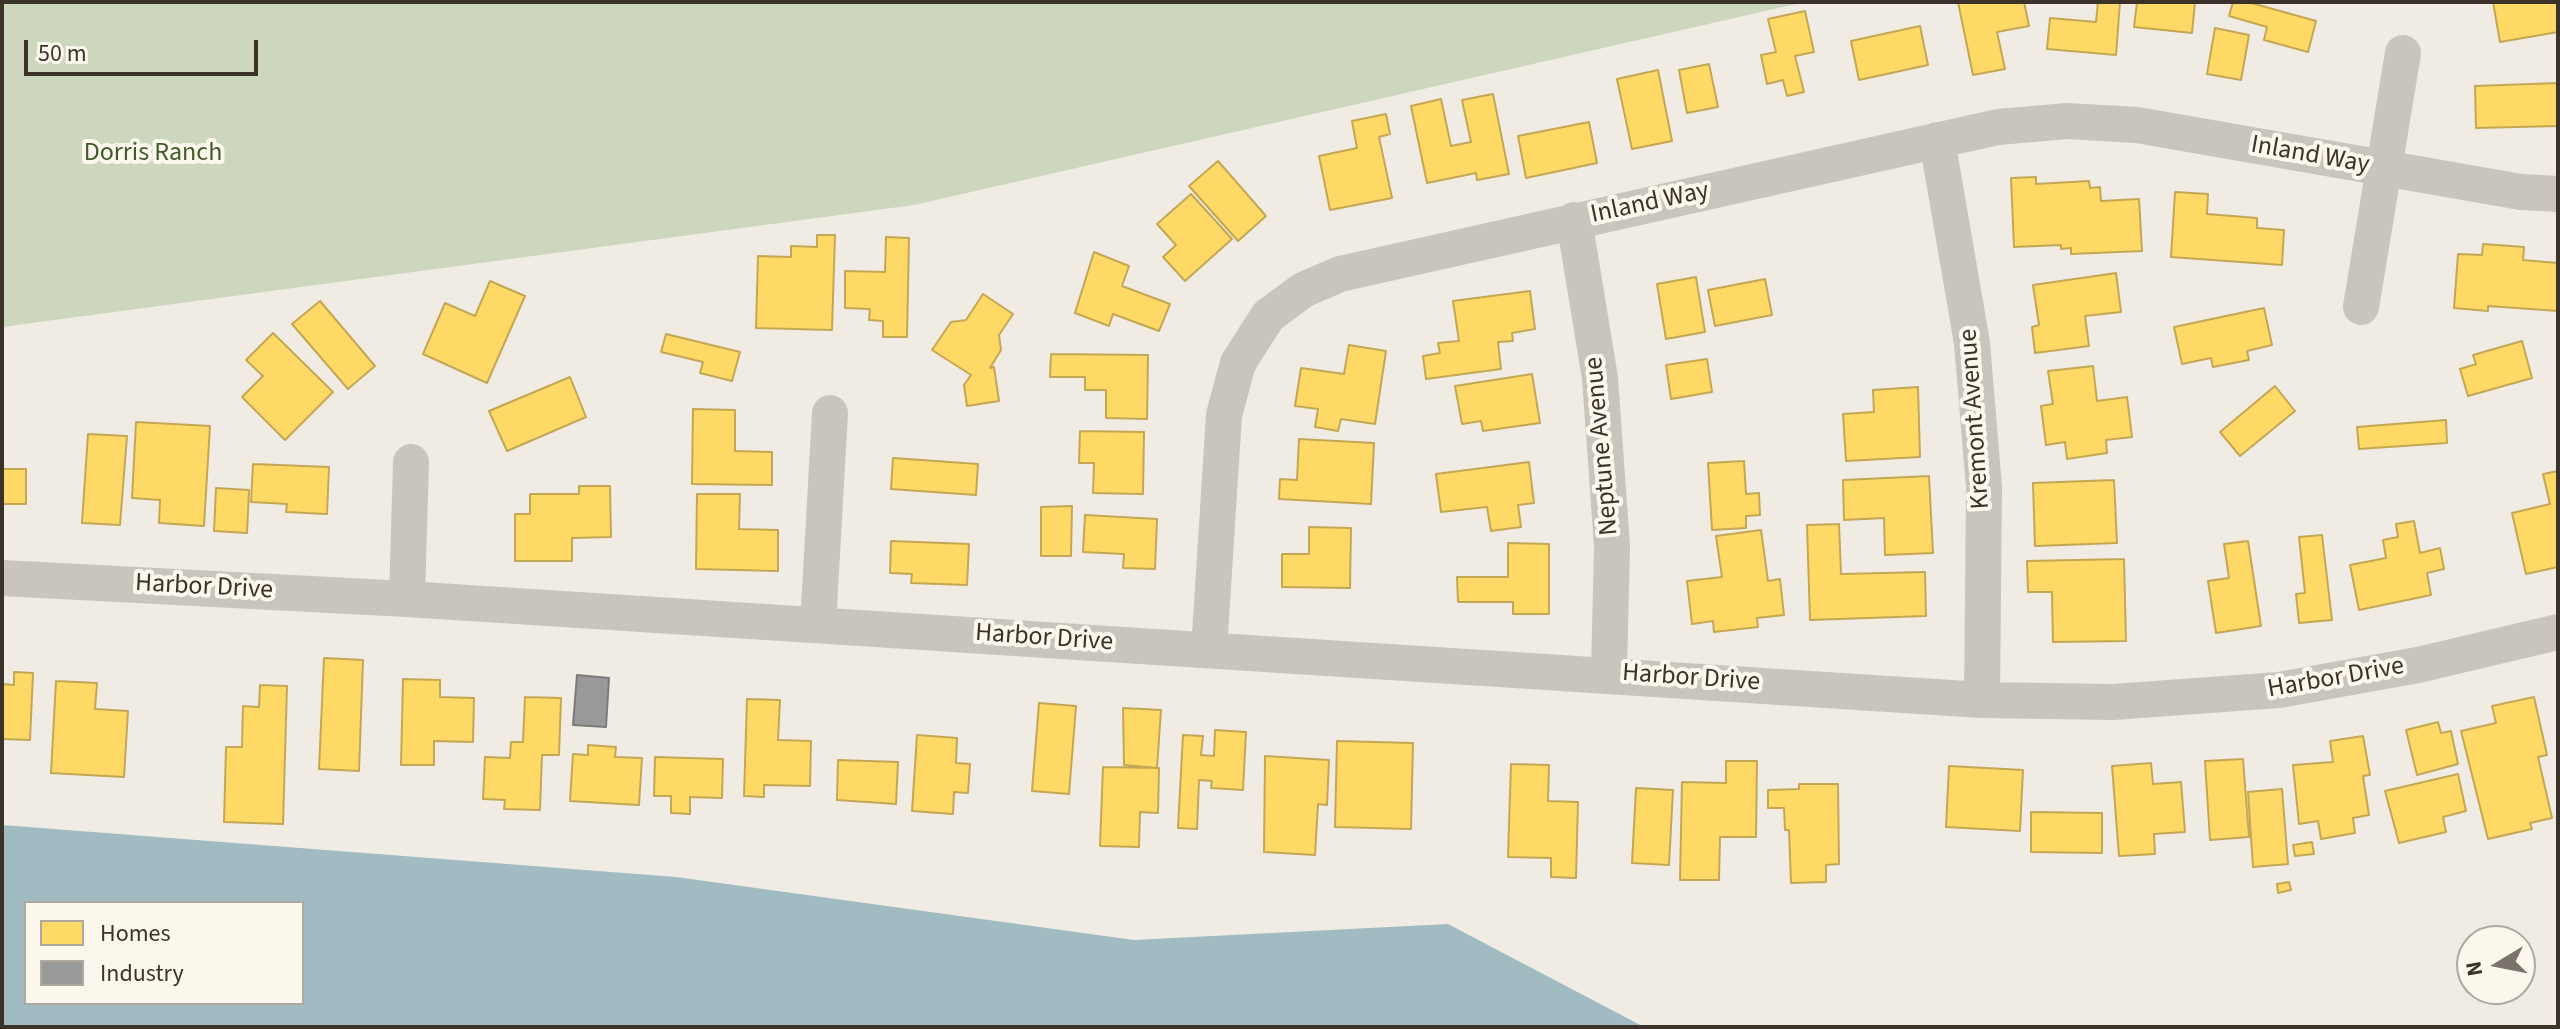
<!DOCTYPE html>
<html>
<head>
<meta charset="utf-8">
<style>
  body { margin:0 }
  #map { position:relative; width:2560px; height:1029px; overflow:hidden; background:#f0ece4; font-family:"Source Sans 3",sans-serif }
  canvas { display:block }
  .frame { position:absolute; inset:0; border:4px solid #3b322a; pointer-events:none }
  .legend { position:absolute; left:24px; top:901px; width:280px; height:104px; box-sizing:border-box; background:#fbf7ed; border:2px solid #aea89f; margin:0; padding:10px 14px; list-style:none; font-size:24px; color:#3b322a }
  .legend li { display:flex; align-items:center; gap:16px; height:40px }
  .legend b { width:40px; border:2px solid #aea89f }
  .north { position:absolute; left:2456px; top:925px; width:80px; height:80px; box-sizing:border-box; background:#fbf7ed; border:2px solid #aea89f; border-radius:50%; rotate:260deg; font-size:22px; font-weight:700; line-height:32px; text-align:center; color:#3b322a }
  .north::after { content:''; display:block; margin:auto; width:28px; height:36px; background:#7a736b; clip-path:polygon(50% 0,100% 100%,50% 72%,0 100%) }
  .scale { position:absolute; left:24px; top:40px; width:234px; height:36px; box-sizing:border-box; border:4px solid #3b322a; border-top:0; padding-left:10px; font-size:24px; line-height:28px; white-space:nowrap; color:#3b322a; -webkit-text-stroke:6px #fbf7ed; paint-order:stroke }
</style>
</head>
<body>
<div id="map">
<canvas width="2560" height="1029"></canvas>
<div class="frame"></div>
<ul class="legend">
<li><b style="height:22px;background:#ffd966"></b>Homes</li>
<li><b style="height:22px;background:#999"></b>Industry</li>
</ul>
<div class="north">N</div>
<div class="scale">50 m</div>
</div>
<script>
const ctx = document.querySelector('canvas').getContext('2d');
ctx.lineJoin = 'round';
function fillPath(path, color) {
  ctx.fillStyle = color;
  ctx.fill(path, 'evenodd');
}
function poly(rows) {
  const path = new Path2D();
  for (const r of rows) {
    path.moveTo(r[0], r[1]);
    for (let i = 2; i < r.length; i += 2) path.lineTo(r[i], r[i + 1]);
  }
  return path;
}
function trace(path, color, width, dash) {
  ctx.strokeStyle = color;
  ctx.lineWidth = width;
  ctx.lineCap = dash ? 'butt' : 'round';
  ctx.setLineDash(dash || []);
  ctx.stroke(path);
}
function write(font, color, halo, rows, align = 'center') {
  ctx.font = font + ' "Source Sans 3",sans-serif';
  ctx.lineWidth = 8;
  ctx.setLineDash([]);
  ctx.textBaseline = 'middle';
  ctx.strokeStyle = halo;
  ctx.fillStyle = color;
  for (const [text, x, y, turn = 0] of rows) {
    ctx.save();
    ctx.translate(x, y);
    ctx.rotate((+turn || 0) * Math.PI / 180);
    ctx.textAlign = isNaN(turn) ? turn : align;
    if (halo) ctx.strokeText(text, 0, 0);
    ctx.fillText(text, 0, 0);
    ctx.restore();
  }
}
fillPath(poly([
  [2,2,1805,2,914,205,2,327]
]), '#cdd7be');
fillPath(poly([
  [2,825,676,877,1134,940,1448,924,1644,1027,2,1027],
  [26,903,302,903,302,1003,26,1003]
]), '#a0bcc2');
const homes = poly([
  [1958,2,2024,2,2029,26,1997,32,2005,69,1973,75,1958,2],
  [2098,2,2120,2,2116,55,2047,49,2050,18,2096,22,2098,2],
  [2137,2,2195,2,2192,33,2134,27,2137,2],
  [2233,2,2248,2,2316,21,2308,52,2264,40,2267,27,2229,16,2233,2],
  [2493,2,2558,2,2558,32,2500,42,2493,2],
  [1805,11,1814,52,1795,56,1804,92,1787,96,1783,80,1767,84,1761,55,1776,52,1768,19,1805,11],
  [1920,26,1928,65,1859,80,1851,41,1920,26],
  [2215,28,2249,35,2241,80,2207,74,2215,28],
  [1709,64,1718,107,1687,113,1679,70,1709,64],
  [1658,70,1672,141,1632,149,1617,79,1658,70],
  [2558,83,2558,126,2476,128,2475,86,2558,83],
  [1493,94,1509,174,1477,180,1476,173,1427,183,1411,106,1441,99,1451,146,1471,142,1462,100,1493,94],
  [1386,114,1390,134,1379,137,1392,198,1330,210,1319,156,1357,148,1352,121,1386,114],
  [1589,122,1597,163,1526,178,1518,136,1589,122],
  [1218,161,1266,216,1238,241,1189,186,1218,161],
  [2036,177,2036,184,2089,181,2090,188,2100,187,2101,201,2139,199,2142,251,2071,254,2071,248,2061,249,2061,245,2014,247,2011,178,2036,177],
  [2175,192,2208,194,2207,214,2257,218,2257,228,2284,230,2282,265,2171,257,2175,192],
  [1191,194,1232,239,1185,281,1163,257,1176,245,1157,224,1191,194],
  [817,235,835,235,832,330,756,328,758,256,791,257,791,246,817,247,817,235],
  [886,237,909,238,907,337,883,337,883,321,869,320,870,309,845,308,845,271,885,272,886,237],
  [2483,244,2524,247,2523,260,2558,263,2558,311,2488,306,2488,311,2454,308,2458,254,2482,255,2483,244],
  [1094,252,1129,266,1122,286,1170,304,1159,331,1113,314,1109,326,1075,313,1094,252],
  [2116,273,2121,312,2085,316,2089,346,2035,353,2032,327,2039,325,2033,285,2116,273],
  [1696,277,1705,332,1666,339,1657,284,1696,277],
  [1765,279,1772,315,1715,326,1708,290,1765,279],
  [490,281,525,296,487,383,423,354,445,303,475,316,490,281],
  [1530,291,1535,329,1512,333,1513,341,1498,342,1501,369,1426,379,1423,356,1440,353,1438,343,1459,341,1453,301,1530,291],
  [983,294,1013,314,999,335,1001,350,990,368,994,367,999,401,967,406,964,385,971,375,932,350,951,322,966,320,983,294],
  [320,301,375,366,348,389,292,324,320,301],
  [2264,308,2272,345,2247,351,2249,360,2213,367,2211,358,2182,364,2174,327,2264,308],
  [273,333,333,392,285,440,242,397,263,376,246,360,273,333],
  [666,334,740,352,732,381,700,373,703,362,661,352,666,334],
  [2522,341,2532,378,2468,396,2460,369,2476,364,2473,355,2522,341],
  [1349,345,1386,351,1375,424,1341,419,1338,431,1315,427,1318,409,1295,406,1301,368,1344,374,1349,345],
  [1051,354,1148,355,1147,419,1106,418,1106,390,1085,390,1085,377,1050,377,1051,354],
  [1707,359,1712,392,1671,399,1666,365,1707,359],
  [2093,366,2097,401,2127,397,2132,437,2106,440,2107,453,2067,459,2065,442,2046,445,2041,406,2053,404,2048,371,2093,366],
  [1532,374,1540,423,1483,431,1481,421,1462,424,1455,386,1532,374],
  [570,377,586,417,507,451,489,411,570,377],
  [2275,386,2295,411,2240,456,2220,432,2275,386],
  [1918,387,1920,457,1846,461,1843,414,1874,412,1873,390,1918,387],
  [693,409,735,410,735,451,772,452,772,485,692,484,693,409],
  [2446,420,2447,443,2359,449,2357,427,2446,420],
  [136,422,210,426,204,526,159,523,160,500,132,498,136,422],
  [1080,431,1144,432,1143,494,1093,493,1094,463,1079,463,1080,431],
  [88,434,127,436,120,525,82,523,88,434],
  [1299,439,1374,443,1371,504,1279,499,1280,479,1297,480,1299,439],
  [893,458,978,464,976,495,891,489,893,458],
  [1744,461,1746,494,1759,493,1760,515,1746,516,1746,528,1712,530,1708,463,1744,461],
  [1529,462,1534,503,1518,505,1521,527,1491,531,1487,507,1441,512,1436,474,1529,462],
  [253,464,329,467,327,514,286,512,287,504,251,502,253,464],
  [2,469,26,469,26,504,2,504,2,469],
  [2558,471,2558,567,2526,574,2512,513,2550,504,2543,474,2558,471],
  [1929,476,1933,553,1885,555,1884,518,1844,520,1843,480,1929,476],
  [2114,480,2117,543,2035,546,2033,483,2114,480],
  [579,486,610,486,611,537,572,538,572,561,515,561,515,514,530,514,530,494,579,494,579,486],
  [216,488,249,490,247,533,214,531,216,488],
  [697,494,740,494,739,529,778,530,778,571,696,569,697,494],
  [1072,506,1071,556,1041,556,1041,507,1072,506],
  [1085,515,1157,519,1155,569,1123,568,1124,554,1083,552,1085,515],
  [2414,521,2420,553,2440,548,2444,569,2427,573,2431,595,2359,610,2350,565,2386,558,2383,540,2398,537,2396,524,2414,521],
  [1839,524,1841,574,1925,572,1926,616,1810,620,1807,525,1839,524],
  [1309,527,1351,528,1350,588,1282,587,1282,554,1309,554,1309,527],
  [1761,530,1768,581,1780,579,1784,615,1757,618,1758,627,1714,632,1713,621,1692,624,1687,581,1722,577,1716,536,1761,530],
  [2322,535,2332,620,2299,623,2296,594,2305,593,2299,537,2322,535],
  [891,541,969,544,967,585,911,583,912,574,890,573,891,541],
  [2248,541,2261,626,2216,633,2208,581,2229,578,2224,544,2248,541],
  [1508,543,1549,544,1549,614,1513,614,1513,602,1458,602,1457,577,1508,577,1508,543],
  [2124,559,2126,641,2053,642,2052,592,2028,592,2027,561,2124,559],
  [324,658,363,660,359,771,319,769,324,658],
  [14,672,33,673,30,740,2,739,2,684,14,685,14,672],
  [403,679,440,680,440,697,474,698,473,742,434,741,434,765,401,765,403,679],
  [56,681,97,683,95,709,128,711,124,777,51,773,56,681],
  [260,685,287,686,283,824,224,822,226,747,242,747,243,706,259,707,260,685],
  [525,697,561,698,559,755,542,755,540,810,504,809,505,800,483,799,485,757,510,758,511,742,523,742,525,697],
  [2534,697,2547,755,2538,757,2552,818,2530,823,2532,829,2488,839,2461,731,2496,723,2492,706,2534,697],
  [747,699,780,700,778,740,811,741,810,786,764,785,764,797,744,796,747,699],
  [1039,703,1076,706,1069,794,1032,791,1039,703],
  [1123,708,1161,710,1157,768,1124,765,1123,708],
  [2438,722,2441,733,2451,731,2458,764,2417,775,2406,730,2438,722],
  [1215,730,1246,732,1243,790,1211,788,1212,781,1199,780,1197,829,1178,828,1183,735,1203,736,1201,755,1214,756,1215,730],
  [917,735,957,738,956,763,970,764,968,793,954,792,953,814,912,811,917,735],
  [2363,736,2370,775,2363,776,2369,815,2353,818,2355,833,2321,839,2318,821,2299,824,2293,765,2333,762,2330,741,2363,736],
  [1337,741,1413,743,1411,829,1335,827,1337,741],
  [588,745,616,747,615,757,642,758,639,805,570,801,573,754,588,755,588,745],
  [1265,756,1329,760,1327,805,1318,804,1315,855,1264,852,1265,756],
  [655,757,723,759,722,798,690,797,690,814,671,813,671,796,654,796,655,757],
  [2243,759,2249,837,2210,840,2205,761,2243,759],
  [838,760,898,762,896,804,837,800,838,760],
  [1726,761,1757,761,1756,837,1720,837,1719,880,1680,880,1682,782,1726,783,1726,761],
  [2151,763,2153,784,2181,782,2185,832,2154,834,2155,854,2119,856,2112,766,2151,763],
  [1511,764,1549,765,1548,801,1578,802,1576,878,1551,877,1551,858,1508,857,1511,764],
  [1949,766,2023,770,2020,831,1946,827,1949,766],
  [1103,767,1159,768,1158,813,1140,812,1139,847,1100,846,1103,767],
  [2458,774,2466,811,2443,817,2446,832,2399,843,2385,791,2458,774],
  [1799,784,1838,784,1839,864,1826,865,1826,882,1791,883,1789,830,1785,830,1784,808,1768,808,1768,790,1799,789,1799,784],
  [1636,788,1673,790,1669,865,1632,863,1636,788],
  [2282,789,2288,864,2253,867,2248,792,2282,789],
  [2031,812,2102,813,2102,853,2031,852,2031,812],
  [2312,842,2314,854,2295,856,2293,845,2312,842],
  [2289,882,2291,890,2278,893,2277,884,2289,882]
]);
fillPath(homes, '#ffd966');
trace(homes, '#c4a754', 2);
const industry = poly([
  [577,675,609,678,606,727,573,725,577,675]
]);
fillPath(industry, '#999');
trace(industry, '#7d7a78', 2);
trace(poly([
  [1937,140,1972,343,1984,487,1982,700],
  [1574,220,1600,378,1612,546,1609,673],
  [2361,307,2403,53],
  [2,578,407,599,1982,700,2113,702,2279,690,2418,665,2558,632],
  [407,599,411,462],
  [818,625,830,413],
  [1209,650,1224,415,1238,363,1268,316,1303,290,1340,274,1998,127,2067,121,2137,125,2521,192,2558,194]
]), '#c9c5bd', 36);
write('26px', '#425b2c', '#fbf7ed', [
  ["Dorris Ranch",153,154]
]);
write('26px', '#3b322a', '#fbf7ed', [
  ["Inland Way",2310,156,10],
  ["Inland Way",1650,204,-12],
  ["Kremont Avenue",1976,419,-94],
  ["Neptune Avenue",1603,446,-95],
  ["Harbor Drive",204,588,3],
  ["Harbor Drive",1044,639,4],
  ["Harbor Drive",1691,679,4],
  ["Harbor Drive",2336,679,-10]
]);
</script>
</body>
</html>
